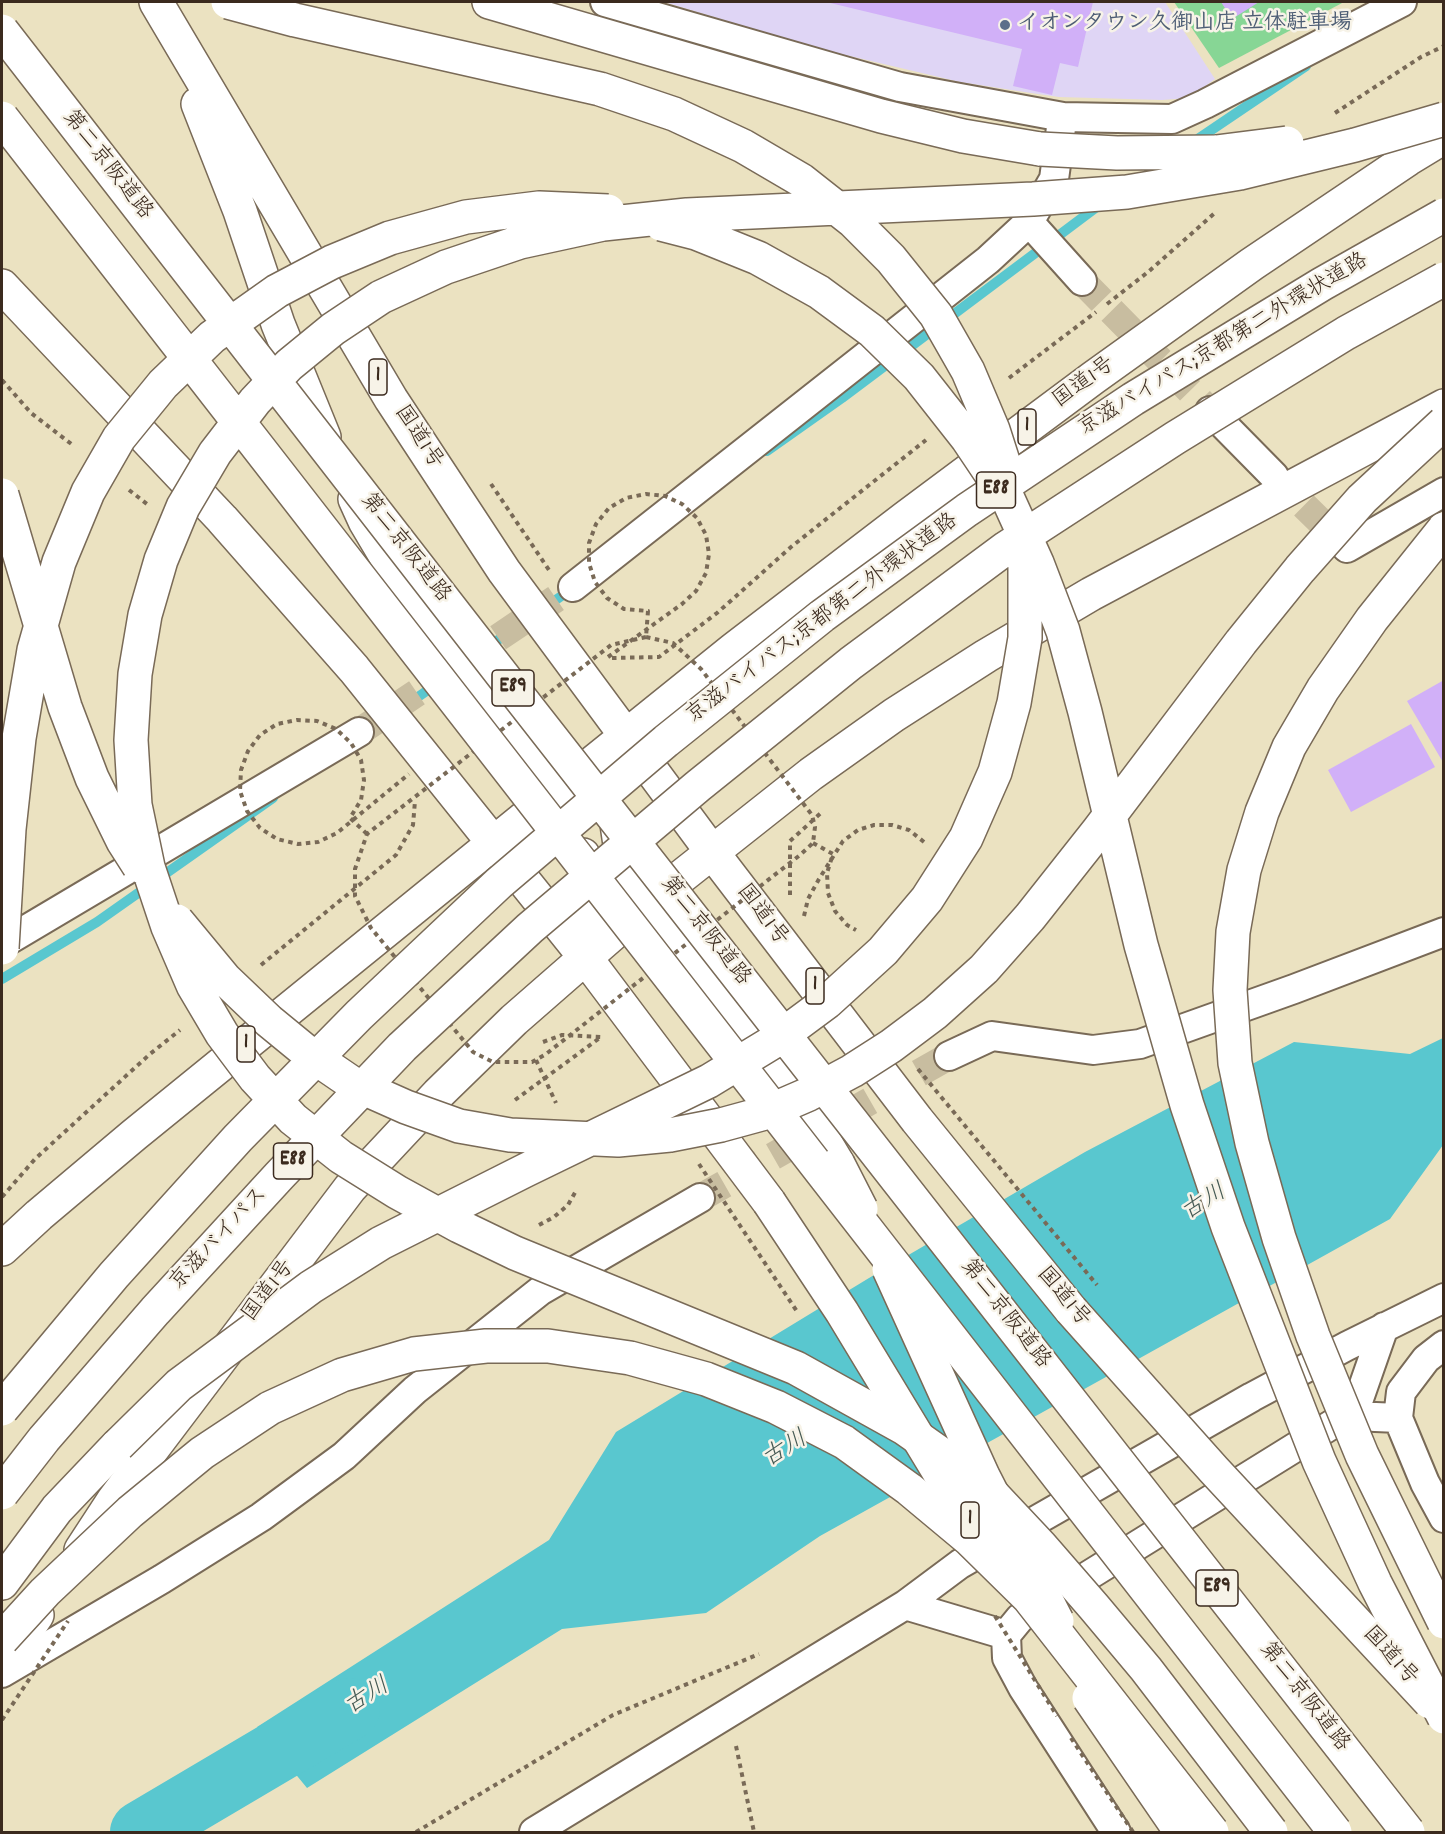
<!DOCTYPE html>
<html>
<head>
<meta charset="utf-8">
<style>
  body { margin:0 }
  #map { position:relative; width:1445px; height:1834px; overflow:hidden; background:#ebe2c1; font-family:Dekko,sans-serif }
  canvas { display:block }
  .frame { position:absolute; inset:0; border:3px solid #3b2a1e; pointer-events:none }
</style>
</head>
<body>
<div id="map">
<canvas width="1445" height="1834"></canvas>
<div class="frame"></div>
</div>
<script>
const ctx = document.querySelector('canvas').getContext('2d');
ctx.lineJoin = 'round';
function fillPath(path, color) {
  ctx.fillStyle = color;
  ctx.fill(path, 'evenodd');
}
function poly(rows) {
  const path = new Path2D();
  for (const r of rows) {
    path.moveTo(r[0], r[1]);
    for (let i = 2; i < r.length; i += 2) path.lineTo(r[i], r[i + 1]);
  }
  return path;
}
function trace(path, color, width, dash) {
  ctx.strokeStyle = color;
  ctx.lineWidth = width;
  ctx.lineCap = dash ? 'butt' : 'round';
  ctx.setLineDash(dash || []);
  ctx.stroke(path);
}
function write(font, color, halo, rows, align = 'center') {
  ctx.font = font + ' Dekko,"Klee One",sans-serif';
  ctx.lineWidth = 5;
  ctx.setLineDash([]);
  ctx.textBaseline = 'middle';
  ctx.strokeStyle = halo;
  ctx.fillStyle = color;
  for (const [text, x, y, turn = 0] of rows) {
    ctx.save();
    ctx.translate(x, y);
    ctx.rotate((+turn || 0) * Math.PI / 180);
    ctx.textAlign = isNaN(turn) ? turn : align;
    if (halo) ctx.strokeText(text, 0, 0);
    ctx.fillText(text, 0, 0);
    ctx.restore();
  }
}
fillPath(poly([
  [664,2,1165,2,1215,79,1189,98,1162,100,1059,97,1031,93,960,82,820,49]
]), '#dfd5f5');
fillPath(poly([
  [1174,2,1344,2,1219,68]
]), '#87d695');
fillPath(poly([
  [1443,1038,1443,1145,1390,1219,820,1536,706,1613,562,1629,307,1788,257,1727,549,1540,616,1432,869,1278,1085,1152,1294,1042,1410,1054]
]), '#59c7cf');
trace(poly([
  [1192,143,1306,66],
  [767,451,842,398,1102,203],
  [485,649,573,588],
  [362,736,438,683],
  [2,979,97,922,273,798]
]), '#59c7cf', 10);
trace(poly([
  [141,1832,349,1709]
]), '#59c7cf', 62);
fillPath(poly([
  [826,2,1093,2,1078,67,1060,63,1052,95,1013,86,1022,49],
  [1221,2,1259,2,1232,19],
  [1444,680,1444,764,1407,701],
  [1411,724,1435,767,1351,812,1328,770]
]), '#d1b0f8');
trace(poly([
  [1082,281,1210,411],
  [1274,476,1334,535],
  [359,732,573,587],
  [700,1198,949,1056]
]), '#c8bda0', 28, [28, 14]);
const minor = poly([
  [605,2,900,87,1063,117,1172,119,1205,104,1402,2],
  [1029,222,1082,281],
  [1210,411,1274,476],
  [1334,535,1347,548,1444,492],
  [573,587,988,260,1029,222,1054,179,1061,128],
  [2,944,359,732],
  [949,1056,992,1036,1093,1050,1140,1044,1294,989,1444,932],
  [1353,1416,1384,1327],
  [1398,1418,1401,1392,1426,1359,1444,1345],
  [905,1605,1006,1635],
  [2,1673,162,1579,261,1517,344,1456,415,1390,540,1291,700,1198],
  [534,1832,905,1605,960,1564,1252,1397,1347,1346,1444,1298],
  [1116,1832,1023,1688,1007,1658,1006,1635,1020,1618,1344,1417,1353,1416,1398,1418,1425,1483,1444,1518]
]);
const trunk = poly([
  [156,2,391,399,504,571,712,852,917,1120,1071,1310],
  [198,104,240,211,278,324,324,437],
  [2,286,222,519,354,669,585,957,769,1202],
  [355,499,365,521,416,607,559,790,569,809],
  [617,824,620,845,630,874,648,903,789,1082,838,1164],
  [583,855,588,888,588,921,585,957],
  [2,1249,39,1215,134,1135,559,790,734,649,905,518,1093,378,1252,264,1408,159,1444,137],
  [81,1550,113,1501,350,1188,438,1094,514,1020,648,903,811,774,894,715,986,656,1091,594,1444,406],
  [2,1667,37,1615]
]);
const motorway = poly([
  [489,2,881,116,963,136,1040,149],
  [2,1583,57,1509,118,1445]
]);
trace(minor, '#796a57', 32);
trace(trunk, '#796a57', 36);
trace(motorway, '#796a57', 36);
trace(poly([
  [1335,113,1421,57,1444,46],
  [1107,304,1148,272,1216,212],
  [1009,378,1096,312],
  [2,380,31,413,74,446],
  [491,484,549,570],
  [129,490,147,504],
  [612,658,659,657,717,613,791,547,926,440],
  [790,895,790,841,822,812],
  [804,916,808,899,819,879,843,841,858,830,874,825,892,825,909,830,924,842],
  [261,965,396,855,413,825,415,801],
  [543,1042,562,1035,602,1037],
  [515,1100,601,1037],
  [2,1197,35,1159,150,1054,180,1030],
  [539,1225,554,1217,568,1205,577,1189],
  [736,1746,754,1832],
  [416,1832,613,1715,759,1654]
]), '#796a57', 4, [4.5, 4.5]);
trace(minor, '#fff', 28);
trace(trunk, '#fff', 33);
trace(motorway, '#fff', 33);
const trunkBridge = poly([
  [838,1164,861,1209],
  [769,1202,842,1312,951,1492,991,1553],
  [889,1269,983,1476,1057,1621],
  [1071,1310,1214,1470,1430,1702],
  [1089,1698,1181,1832]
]);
const motorwayBridge = poly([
  [228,2,295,20,600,89,674,114,743,146,801,180,853,221,891,259,936,315,968,371,993,430,1009,480],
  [2,31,507,681,1408,1832],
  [2,118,1335,1832],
  [1040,149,1117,153,1216,152,1287,143],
  [661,224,696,233,758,258,819,292,872,331,919,377,967,438,1008,499,1037,563,1063,631,1085,712,1141,945,1187,1105,1228,1227,1319,1461,1375,1583,1444,1717],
  [2,495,65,707,92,778,123,841,139,866],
  [1444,529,1372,619,1323,689,1289,747,1262,812,1244,870,1233,932,1230,990,1235,1063,1252,1143,1279,1238,1313,1336,1362,1455,1444,1622],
  [177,921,225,979,269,1021,308,1053,352,1083,406,1107,459,1126,510,1135,618,1140,670,1135,721,1125,765,1113,809,1094,852,1071,891,1046,935,1013,984,969,1030,917,1098,831,1241,642,1300,569,1362,499,1444,423],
  [2,948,9,829,19,738,34,650,59,562,88,492,119,438,163,384,212,337,277,291,332,262,390,238,466,217,539,208,608,211],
  [2,1409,114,1275,238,1138,359,1015,499,883,666,741,822,616,967,510,1133,399,1322,284,1444,215],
  [118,1445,179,1385,311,1287,381,1243,526,1170,709,1081,773,1042,827,1002,883,951,927,899,966,838,995,772,1014,703,1025,638,1025,567,1023,552],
  [2,1493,44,1439,155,1311,279,1176,402,1047,530,928,698,786,851,663,1006,548,1175,438,1346,333,1444,279],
  [2,1639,45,1592,130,1512,202,1453,270,1408,342,1375,414,1354,486,1346,548,1346,630,1358,706,1379,776,1407,844,1442,909,1489,969,1539,1029,1598,1212,1832],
  [1271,1832,1146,1669,1094,1607,1041,1546,994,1496,951,1461,904,1428,796,1368,515,1253,459,1226,397,1192,341,1157,293,1119,255,1078,222,1034,193,985,168,927,148,867,135,805,131,740,135,674,145,615,161,560,183,507,215,453,255,401,289,365,333,329,381,297,446,267,520,242,603,224,687,215,1033,199,1127,192,1240,173,1355,145,1444,119]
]);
trace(trunkBridge, '#796a57', 36, []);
trace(motorwayBridge, '#796a57', 36, []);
trace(poly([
  [646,637,673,643,701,669,812,815,815,827,813,843,800,855,546,1054,532,1062,493,1062,473,1052,371,928,355,896,355,869,367,834,611,645,646,637],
  [608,657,682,604,696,591,706,573,709,554,706,535,697,518,682,504,665,496,646,494,626,498,609,508,596,524,589,543,589,563,595,582,607,598,624,609,648,611,646,637],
  [367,834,350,818,361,800,364,780,361,760,351,743,336,729,317,721,297,720,277,724,260,735,248,751,241,770,240,791,247,811,260,828,277,839,298,844,318,842,337,833,409,774],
  [813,843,833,854,827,873,828,893,835,911,847,925,856,930],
  [536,1060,556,1103],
  [918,1069,1097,1285],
  [699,1164,798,1313],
  [995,1616,1057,1716],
  [2,1720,68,1621],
  [1071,1738,1133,1832]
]), '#796a57', 4, [4.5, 4.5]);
trace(trunkBridge, '#fff', 33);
trace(motorwayBridge, '#fff', 33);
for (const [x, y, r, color] of [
  [1005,25,6,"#5c6f8a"]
]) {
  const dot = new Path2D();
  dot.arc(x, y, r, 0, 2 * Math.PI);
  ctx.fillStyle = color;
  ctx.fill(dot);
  trace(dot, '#f7f3e8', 2);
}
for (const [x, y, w] of [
  [378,377,18],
  [1027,427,18],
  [996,490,39],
  [513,688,42],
  [815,986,18],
  [246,1044,18],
  [293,1161,39],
  [970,1520,18],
  [1217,1588,42]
]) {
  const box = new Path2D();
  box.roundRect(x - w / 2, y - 18, w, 36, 4.5);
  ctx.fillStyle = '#f7f3e8';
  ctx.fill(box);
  trace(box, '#3b2a1e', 1.5);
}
write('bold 21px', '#3b2a1e', null, [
  ["1",378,377],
  ["1",1027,427],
  ["E88",996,490],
  ["E89",513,688],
  ["1",815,986],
  ["1",246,1044],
  ["E88",293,1161],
  ["1",970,1520],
  ["E89",1217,1588]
]);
write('bold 22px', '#4e5e75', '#f7f3e8', [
  ["イオンタウン久御山店 立体駐車場",1017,25]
], 'left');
write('22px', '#3b2a1e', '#f7f3e8', [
  ["第二京阪道路",106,166,52],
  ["京滋バイパス;京都第二外環状道路",1224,346,-31],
  ["国道1号",1085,384,-36],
  ["国道1号",417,438,57],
  ["第二京阪道路",404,549,52],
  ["京滋バイパス;京都第二外環状道路",823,620,-37],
  ["国道1号",761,916,53],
  ["第二京阪道路",704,932,52],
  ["京滋バイパス",220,1240,-47],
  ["国道1号",270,1292,-53],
  ["国道1号",1062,1298,50],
  ["第二京阪道路",1004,1315,52],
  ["国道1号",1389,1657,48],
  ["第二京阪道路",1303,1698,52]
]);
write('italic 24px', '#445953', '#f7f3e8', [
  ["古川",1205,1204,-31],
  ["古川",786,1451,-31],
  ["古川",368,1698,-31]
]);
</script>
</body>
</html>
